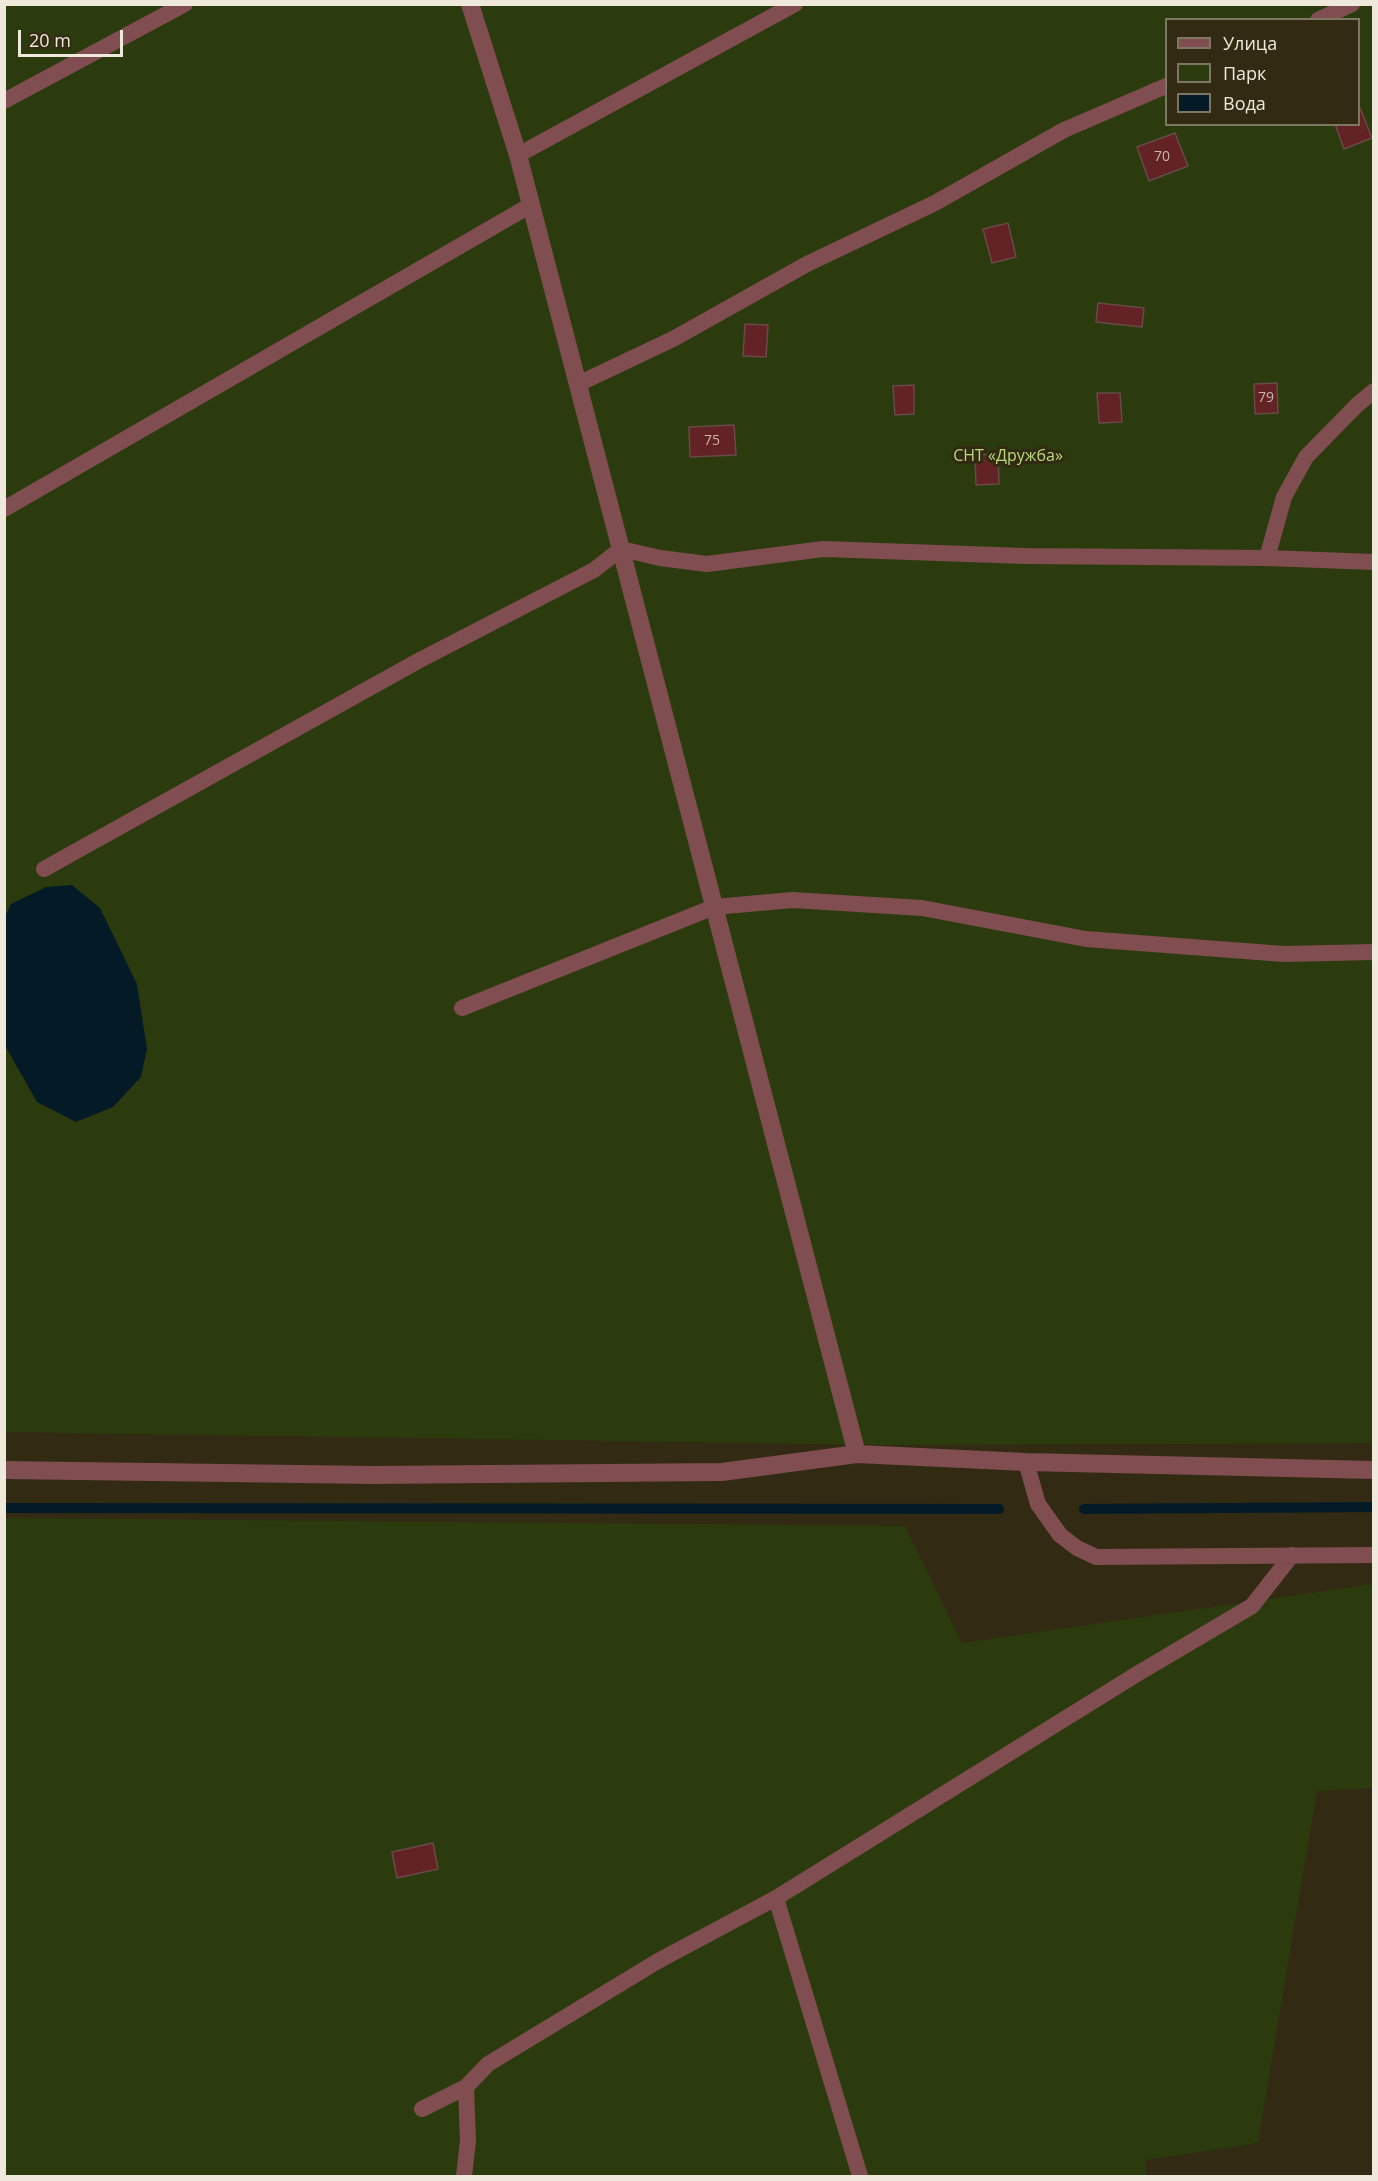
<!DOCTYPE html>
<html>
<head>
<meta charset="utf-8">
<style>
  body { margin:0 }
  #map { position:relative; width:1378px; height:2181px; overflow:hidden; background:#322a13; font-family:"Open Sans",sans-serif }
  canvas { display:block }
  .frame { position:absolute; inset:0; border:6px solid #eee9db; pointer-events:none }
  .legend { position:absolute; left:1165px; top:18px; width:195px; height:108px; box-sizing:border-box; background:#322a13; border:2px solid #7d7663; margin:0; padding:8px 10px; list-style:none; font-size:18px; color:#eee9db }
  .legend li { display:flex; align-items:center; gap:12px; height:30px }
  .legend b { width:30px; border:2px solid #7d7663 }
  .scale { position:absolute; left:18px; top:30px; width:105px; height:27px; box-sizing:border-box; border:3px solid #eee9db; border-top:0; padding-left:8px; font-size:18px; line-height:21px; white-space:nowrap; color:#eee9db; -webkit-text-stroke:4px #322a13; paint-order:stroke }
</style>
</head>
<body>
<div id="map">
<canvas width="1378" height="2181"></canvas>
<div class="frame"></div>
<ul class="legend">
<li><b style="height:8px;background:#804d50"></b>Улица</li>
<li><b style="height:16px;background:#2c3b0d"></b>Парк</li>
<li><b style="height:16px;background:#041b27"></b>Вода</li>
</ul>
<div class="scale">20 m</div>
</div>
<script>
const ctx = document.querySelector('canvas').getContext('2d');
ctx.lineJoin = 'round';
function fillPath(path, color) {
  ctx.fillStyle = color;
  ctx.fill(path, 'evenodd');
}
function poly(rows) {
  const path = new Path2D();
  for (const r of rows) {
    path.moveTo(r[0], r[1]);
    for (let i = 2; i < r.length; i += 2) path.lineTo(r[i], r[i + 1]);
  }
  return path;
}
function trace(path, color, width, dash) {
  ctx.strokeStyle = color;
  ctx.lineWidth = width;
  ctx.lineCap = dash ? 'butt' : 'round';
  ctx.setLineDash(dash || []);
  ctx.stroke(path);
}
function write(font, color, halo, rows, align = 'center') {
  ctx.font = font + ' "Open Sans",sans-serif';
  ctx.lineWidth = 6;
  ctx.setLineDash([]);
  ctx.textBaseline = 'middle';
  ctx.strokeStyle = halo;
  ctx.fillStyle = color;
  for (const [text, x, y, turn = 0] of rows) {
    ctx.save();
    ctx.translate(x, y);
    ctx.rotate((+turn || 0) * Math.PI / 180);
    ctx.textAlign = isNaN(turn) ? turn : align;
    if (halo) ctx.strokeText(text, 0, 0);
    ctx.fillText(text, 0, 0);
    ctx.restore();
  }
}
fillPath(poly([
  [5,5,1373,5,1373,1443,892,1445,5,1432],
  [1166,20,1358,20,1358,124,1166,124],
  [5,1518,905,1526,962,1643,1373,1584,1373,1788,1317,1791,1258,2143,1146,2160,1146,2176,5,2176]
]), '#2c3b0d');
fillPath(poly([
  [72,885,100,908,137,984,147,1049,141,1077,113,1107,76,1122,37,1102,4,1044,5,917,11,904,46,887]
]), '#041b27');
trace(poly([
  [4,1508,999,1509],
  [1084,1509,1374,1507]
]), '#041b27', 10);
const building = poly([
  [1358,103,1372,138,1344,149,1335,124,1358,124,1358,103],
  [1175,133,1188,166,1149,181,1137,147,1175,133],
  [1008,223,1016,257,992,263,983,229,1008,223],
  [1098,303,1144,308,1142,327,1096,322,1098,303],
  [745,324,768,325,766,357,743,356,745,324],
  [1277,383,1278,413,1255,414,1254,384,1277,383],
  [914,385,914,414,895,415,893,386,914,385],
  [1097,393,1120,393,1122,422,1099,423,1097,393],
  [734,425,736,455,690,457,689,427,734,425],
  [998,454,999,484,976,485,975,455,998,454],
  [433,1843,438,1869,397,1878,392,1852,433,1843]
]);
fillPath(building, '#632223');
trace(building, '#674a49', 1.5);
trace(poly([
  [1318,20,1352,4],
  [4,101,185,4],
  [518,155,795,4],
  [578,384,673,339,807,264,935,203,1064,130,1166,86],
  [4,509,531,205],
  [1267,558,1284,497,1306,457,1357,405,1374,391],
  [44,869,418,661,594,570,621,549,660,558,707,564,823,549,1025,556,1267,558,1374,562],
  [462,1008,714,907,793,900,922,908,1086,939,1284,954,1374,952],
  [1026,1462,1038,1504,1060,1535,1077,1548,1096,1557,1374,1555],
  [776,1898,860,2176],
  [422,2109,466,2087],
  [464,2176,468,2141,466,2087,488,2064,658,1961,776,1898,1137,1674,1252,1606,1292,1555]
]), '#804d50', 16);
trace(poly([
  [470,4,518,155,857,1454],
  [4,1470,373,1475,722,1472,857,1454,1026,1462,1374,1470]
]), '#804d50', 18);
write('14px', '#cbb7ad', null, [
  ["70",1162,157],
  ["79",1266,398],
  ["75",712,441]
]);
write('16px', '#b9db7e', '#322a13', [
  ["СНТ «Дружба»",1008,456]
]);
</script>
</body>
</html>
